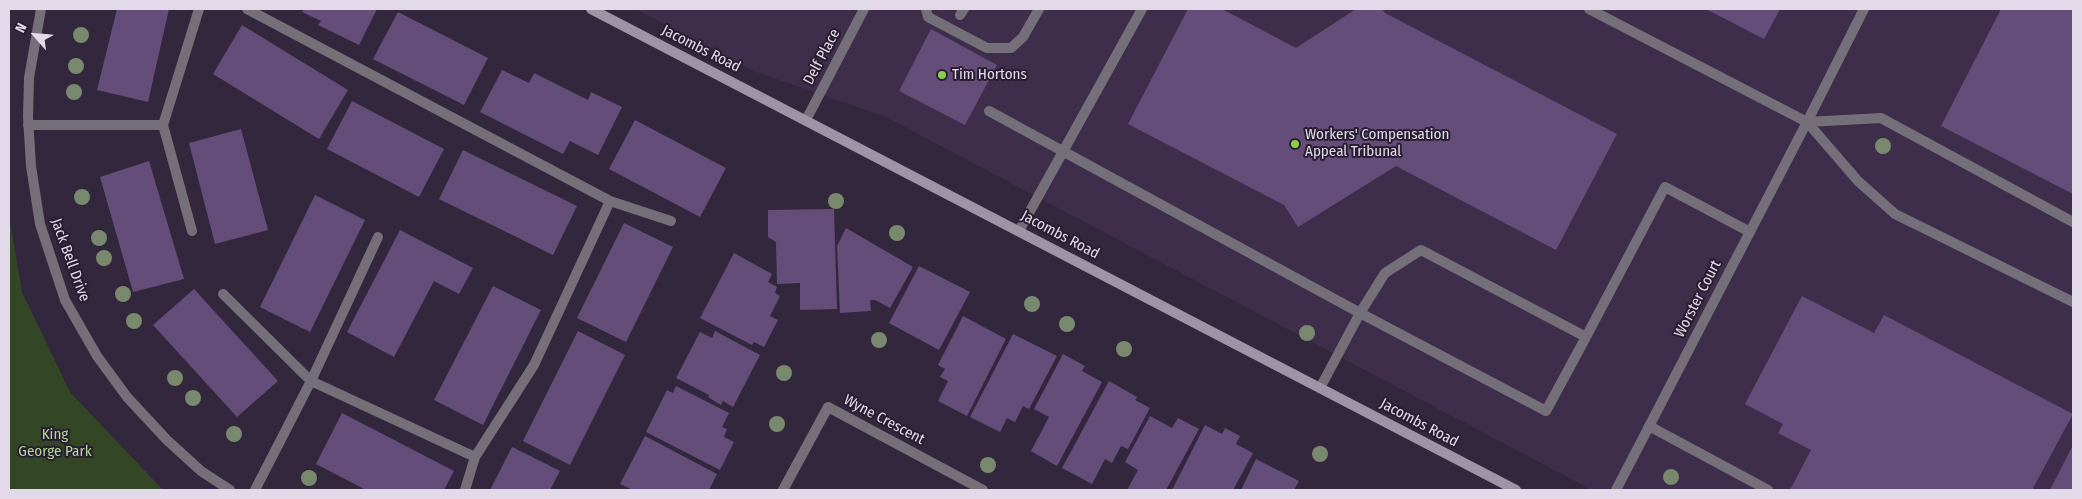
<!DOCTYPE html>
<html>
<head>
<meta charset="utf-8">
<style>
  body { margin:0 }
  #map { position:relative; width:2082px; height:499px; overflow:hidden; background:#33273d; font-family:"Fira Sans Condensed",sans-serif }
  canvas { display:block }
  .frame { position:absolute; inset:0; border:10px solid #e2dae9; pointer-events:none }
  .north { position:absolute; left:10px; top:10px; width:50px; height:50px; -webkit-text-stroke:4px #291d32; paint-order:stroke; rotate:297deg; font-size:14px; font-weight:700; line-height:20px; text-align:center; color:#e2dae9 }
  .north::after { content:''; display:block; margin:auto; width:18px; height:22px; background:#e2dae9; clip-path:polygon(50% 0,100% 100%,50% 72%,0 100%) }
</style>
</head>
<body>
<div id="map">
<canvas width="2082" height="499"></canvas>
<div class="frame"></div>
<div class="north">N</div>
</div>
<script>
const ctx = document.querySelector('canvas').getContext('2d');
ctx.lineJoin = 'round';
function fillPath(path, color) {
  ctx.fillStyle = color;
  ctx.fill(path, 'evenodd');
}
function poly(rows) {
  const path = new Path2D();
  for (const r of rows) {
    path.moveTo(r[0], r[1]);
    for (let i = 2; i < r.length; i += 2) path.lineTo(r[i], r[i + 1]);
  }
  return path;
}
function trace(path, color, width, dash) {
  ctx.strokeStyle = color;
  ctx.lineWidth = width;
  ctx.lineCap = dash ? 'butt' : 'round';
  ctx.setLineDash(dash || []);
  ctx.stroke(path);
}
function write(font, color, halo, rows, align = 'center') {
  ctx.font = font + ' "Fira Sans Condensed",sans-serif';
  ctx.lineWidth = 4;
  ctx.setLineDash([]);
  ctx.textBaseline = 'middle';
  ctx.strokeStyle = halo;
  ctx.fillStyle = color;
  for (const [text, x, y, turn = 0] of rows) {
    ctx.save();
    ctx.translate(x, y);
    ctx.rotate((+turn || 0) * Math.PI / 180);
    ctx.textAlign = isNaN(turn) ? turn : align;
    if (halo) ctx.strokeText(text, 0, 0);
    ctx.fillText(text, 0, 0);
    ctx.restore();
  }
}
fillPath(poly([
  [636,9,2073,9,2073,490,1592,490,886,117,756,72]
]), '#3e2e4b');
fillPath(poly([
  [9,216,22,292,70,392,163,490,9,490]
]), '#334625');
fillPath(poly([
  [117,9,169,9,148,102,97,90],
  [304,9,377,9,359,45,318,25,321,21,302,12],
  [1188,9,1222,9,1296,48,1356,9,1382,9,1385,13,1617,134,1556,250,1396,166,1298,227,1284,205,1128,124],
  [1706,9,1780,9,1764,39],
  [2001,9,2073,9,2073,194,1941,126],
  [398,12,488,58,464,105,373,59],
  [242,25,348,90,319,139,213,74],
  [931,29,997,65,965,125,899,91],
  [502,70,529,83,534,73,588,100,591,92,622,107,598,155,570,141,563,154,480,112],
  [352,101,444,149,419,197,327,149],
  [635,120,726,168,700,217,609,169],
  [241,129,268,230,215,244,189,143],
  [463,150,577,206,553,255,439,199],
  [149,161,184,279,133,292,100,177],
  [315,195,365,220,310,332,260,307],
  [834,209,837,309,800,310,800,283,777,284,776,242,768,237,768,210],
  [624,223,673,247,626,342,577,318],
  [846,228,913,267,890,308,875,300,870,300,871,311,840,313,837,246],
  [400,230,473,268,459,294,434,281,394,357,347,332],
  [734,253,772,274,768,282,777,287,775,293,780,296,770,316,778,320,764,347,754,342,752,345,700,318],
  [919,266,970,292,939,350,889,323],
  [493,286,541,310,483,425,434,400],
  [194,289,278,381,237,417,153,325],
  [1802,296,1874,333,1884,315,2073,414,2032,490,1790,490,1811,450,1778,433,1783,424,1745,404],
  [963,316,1006,339,967,416,938,401,948,381,940,377,945,369,938,365],
  [578,331,625,355,570,465,523,441],
  [715,331,760,355,733,407,723,401,721,405,708,397,709,395,676,378,700,332,712,338],
  [1013,334,1057,356,1029,409,1023,406,1015,422,1007,418,1000,432,970,417],
  [1063,354,1085,366,1082,371,1102,382,1057,466,1031,451,1049,417,1034,409],
  [1109,381,1137,397,1135,400,1150,408,1128,449,1121,446,1112,463,1105,459,1092,484,1062,468],
  [676,386,729,413,722,427,727,429,724,437,734,442,720,470,646,432,667,390,673,393],
  [342,413,454,471,444,490,366,490,316,464],
  [1150,416,1172,428,1178,418,1199,429,1166,490,1127,490,1138,470,1125,462],
  [1205,425,1222,434,1225,428,1240,436,1236,444,1253,453,1233,490,1172,490],
  [645,436,717,474,709,490,633,490,620,484],
  [2073,445,2073,490,2050,490],
  [512,447,560,471,550,490,490,490],
  [1256,459,1299,481,1294,490,1241,490]
]), '#654d79');
trace(poly([
  [247,9,610,201,671,221],
  [926,9,928,17,987,48,1011,48,1023,37,1039,9],
  [1589,9,1807,122,1858,181,1895,214,2073,302],
  [960,15,964,9],
  [989,111,1360,313,1320,388],
  [1807,122,1881,118,2073,222],
  [1807,122,1864,9],
  [28,125,163,125],
  [192,231,163,125,199,9],
  [1019,231,1142,9],
  [223,294,311,381,475,457,534,365,610,201],
  [1586,337,1546,411,1360,313,1385,273,1421,250,1586,337,1665,187,1750,232],
  [1649,426,1768,490],
  [255,490,311,381,378,237],
  [465,490,475,457]
]), '#756f7a', 10);
trace(poly([
  [41,9,29,78,28,117,31,166,40,224,65,300,97,356,127,397,167,440,201,471,230,490],
  [806,120,864,9],
  [783,490,828,407,983,490],
  [1616,490,1807,122]
]), '#756f7a', 10);
trace(poly([
  [591,9,1516,490]
]), '#9d94a6', 10);
ctx.fillStyle = '#78896d';
for (const [x, y] of [
  [81,35],
  [76,66],
  [74,92],
  [1883,146],
  [82,197],
  [836,201],
  [897,233],
  [99,238],
  [104,258],
  [123,294],
  [1032,304],
  [134,321],
  [1067,324],
  [1307,333],
  [879,340],
  [1124,349],
  [784,373],
  [175,378],
  [193,398],
  [777,424],
  [234,434],
  [1320,454],
  [988,465],
  [1671,477],
  [309,478]
]) {
  ctx.beginPath();
  ctx.arc(x, y, 8, 0, 2 * Math.PI);
  ctx.fill();
}
for (const [x, y, r, color] of [
  [942,75,5,"#88cf4a"],
  [1295,144,5,"#88cf4a"]
]) {
  const dot = new Path2D();
  dot.arc(x, y, r, 0, 2 * Math.PI);
  ctx.fillStyle = color;
  ctx.fill(dot);
  trace(dot, '#291d32', 2);
}
write('15px', '#e2dae9', '#291d32', [
  ["Jacombs Road",701,49,27],
  ["Delf Place",822,57,-62],
  ["Jacombs Road",1060,235,28],
  ["Jack Bell Drive",70,260,70],
  ["Worster Court",1698,299,-63],
  ["Wyne Crescent",884,420,28],
  ["Jacombs Road",1419,423,28]
]);
write('15px', '#e2dae9', '#291d32', [
  ["Tim Hortons",952,75],
  ["Workers' Compensation",1305,135],
  ["Appeal Tribunal",1305,152]
], 'left');
write('15px', '#b1da94', '#291d32', [
  ["King",55,435],
  ["George Park",55,452]
]);
</script>
</body>
</html>
